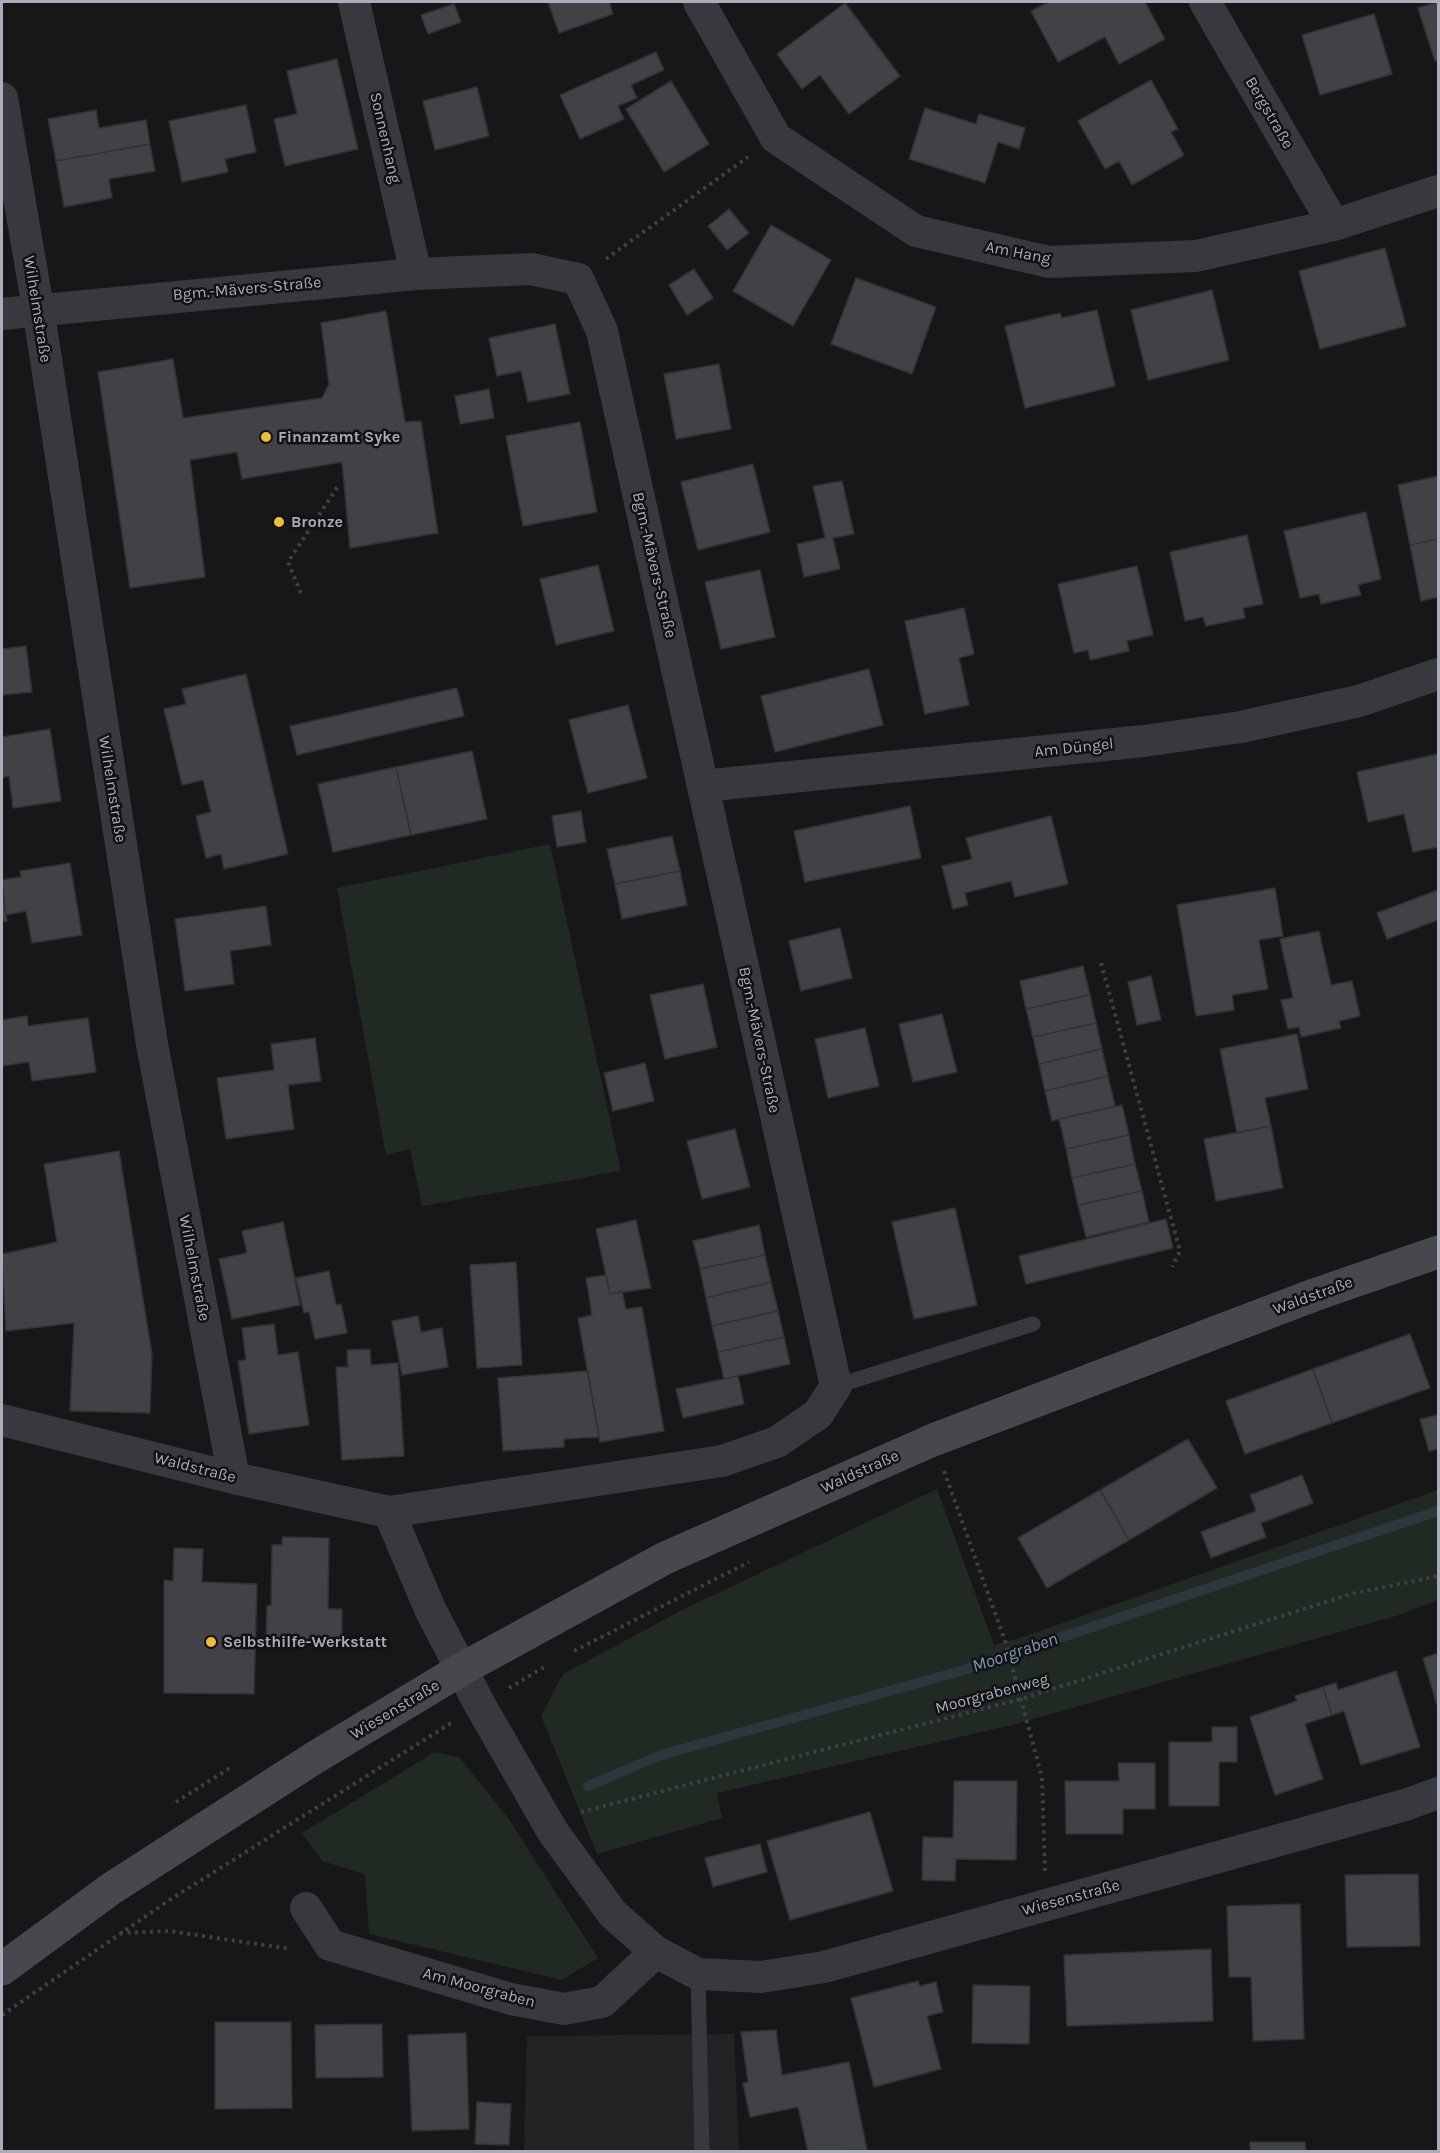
<!DOCTYPE html>
<html>
<head>
<meta charset="utf-8">
<style>
	body { margin:0 }
	#map { position:relative; width:1440px; height:2153px; overflow:hidden; background:#171719; font-family:Karla,sans-serif }
	canvas { display:block }
	.frame { position:absolute; inset:0; border:3px solid #aaadb9; pointer-events:none }
</style>
</head>
<body>
<div id="map">
<canvas width="1440" height="2153"></canvas>
<div class="frame"></div>
</div>
<script>
const context = document.querySelector('canvas').getContext('2d');
context.lineJoin = 'round';
function fill(path, color) { context.fillStyle = color; context.fill(path, 'evenodd'); }
const toPath = rows => new Path2D(rows.map(r => 'M' + r).join(''));
function strokePath(path, color, width, dash) { context.strokeStyle = color; context.lineWidth = width; context.lineCap = dash ? 'butt' : 'round'; context.setLineDash(dash || []); context.stroke(path); }
function write(font, color, halo, rows, align = 'center') {
  context.font = font + ' Karla,sans-serif'; context.lineWidth = 5; context.setLineDash([]); context.textBaseline = 'middle'; context.strokeStyle = halo; context.fillStyle = color; for (const [text, x, y, turn = 0] of rows) {
    context.save(); context.translate(x, y); context.rotate((+turn || 0) * Math.PI / 180); context.textAlign = isNaN(turn) ? turn : align; if (halo) context.strokeText(text, 0, 0); context.fillText(text, 0, 0); context.restore();
  }
}
const built = toPath([
	[734,2034,739,2151,524,2152,527,2036]
]);
const green = toPath([
	[550,844,621,1171,422,1206,410,1149,386,1155,337,888],
	[937,1489,994,1645,1017,1639,1438,1490,1438,1600,1396,1616,1012,1725,717,1793,722,1818,597,1854,541,1716,563,1674,684,1609],
	[435,1752,459,1757,506,1815,598,1958,562,1980,369,1934,365,1874,322,1861,302,1833]
]);
const stream = toPath([
	[588,1786,661,1755,961,1671,1438,1511]
]);
const building = toPath([
	[548,2,609,2,613,14,559,33,548,2],
	[1049,2,1145,2,1165,39,1119,64,1105,37,1058,62,1031,11,1049,2],
	[1438,2,1438,60,1435,61,1418,8,1438,2],
	[845,3,900,76,849,114,820,75,802,89,777,54,845,3],
	[454,4,461,22,428,34,421,15,454,4],
	[1374,14,1392,74,1320,95,1302,35,1374,14],
	[656,52,664,70,631,85,637,98,618,106,624,119,580,139,560,95,656,52],
	[337,59,358,149,285,166,274,119,297,114,287,71,337,59],
	[1151,80,1178,129,1171,132,1184,155,1132,185,1119,161,1105,169,1078,121,1151,80],
	[671,81,709,144,664,172,626,109,671,81],
	[477,87,489,136,435,150,423,101,477,87],
	[246,105,256,152,225,159,228,172,182,182,169,121,246,105],
	[925,108,976,124,979,114,1025,128,1019,149,998,142,985,183,909,159,925,108],
	[96,110,99,128,146,120,150,144,56,161,48,119,96,110],
	[150,144,155,171,109,179,112,198,64,207,56,161,150,144],
	[729,209,749,233,727,250,708,226,729,209],
	[771,225,831,260,793,326,733,291,771,225],
	[1385,248,1406,326,1320,349,1299,271,1385,248],
	[694,269,713,298,687,315,669,285,694,269],
	[856,278,936,307,912,374,831,344,856,278],
	[1212,290,1229,360,1148,380,1131,310,1212,290],
	[1097,310,1115,386,1025,408,1005,326,1060,313,1062,318,1097,310],
	[386,311,405,422,421,421,438,533,350,548,342,462,242,479,237,452,190,460,205,577,130,588,98,372,173,359,183,418,322,398,329,384,321,323,386,311],
	[555,324,570,394,528,402,521,371,497,376,489,338,555,324],
	[719,364,731,429,676,439,664,374,719,364],
	[489,389,494,418,460,424,455,396,489,389],
	[580,422,597,512,523,526,506,436,580,422],
	[753,464,770,532,698,550,681,482,753,464],
	[1438,476,1438,539,1410,545,1398,485,1438,476],
	[842,481,854,534,833,538,840,569,804,577,797,544,825,538,813,486,842,481],
	[1366,512,1381,579,1358,585,1361,595,1321,604,1319,594,1300,598,1284,531,1366,512],
	[1247,535,1263,604,1243,608,1245,618,1206,626,1203,617,1185,621,1170,552,1247,535],
	[1438,539,1438,597,1421,601,1410,545,1438,539],
	[598,565,614,631,556,645,540,579,598,565],
	[1137,566,1153,635,1127,641,1129,651,1090,660,1088,650,1074,653,1058,584,1137,566],
	[760,570,775,637,721,649,705,582,760,570],
	[964,608,974,654,959,658,969,705,925,714,905,621,964,608],
	[26,646,32,692,2,695,2,649,26,646],
	[869,669,883,725,775,752,761,696,869,669],
	[246,674,288,854,224,869,221,854,206,858,196,816,211,812,203,780,182,785,164,709,186,704,182,689,246,674],
	[457,688,464,716,297,755,290,726,457,688],
	[628,705,647,778,588,793,569,720,628,705],
	[50,729,61,801,13,808,9,776,2,778,2,737,50,729],
	[472,751,487,819,411,835,396,767,472,751],
	[1438,754,1438,847,1413,852,1404,814,1368,822,1357,772,1438,754],
	[396,767,411,835,333,852,318,784,396,767],
	[910,806,921,858,805,882,794,831,910,806],
	[581,811,586,842,557,847,552,816,581,811],
	[1051,816,1068,884,1015,897,1011,881,965,893,968,905,953,909,942,866,972,859,966,838,1051,816],
	[672,836,680,871,615,884,607,849,672,836],
	[70,863,82,935,32,943,26,911,6,915,2,880,21,877,20,871,70,863],
	[680,871,687,905,622,919,615,884,680,871],
	[1275,888,1283,936,1259,940,1268,989,1232,995,1234,1010,1196,1016,1177,905,1275,888],
	[2,889,7,921,2,922,2,889],
	[1438,890,1438,920,1387,939,1377,913,1438,890],
	[266,906,271,945,230,951,234,984,185,991,175,919,266,906],
	[840,928,852,978,801,991,789,941,840,928],
	[1319,931,1331,985,1352,981,1360,1016,1339,1021,1341,1028,1301,1037,1299,1027,1288,1029,1281,1000,1293,998,1280,939,1319,931],
	[1083,966,1090,995,1026,1009,1020,981,1083,966],
	[1151,976,1161,1020,1137,1025,1128,982,1151,976],
	[703,984,717,1047,665,1059,650,995,703,984],
	[1090,995,1096,1023,1033,1037,1026,1009,1090,995],
	[942,1014,957,1072,913,1082,899,1024,942,1014],
	[27,1016,28,1026,88,1018,96,1072,32,1081,29,1062,2,1066,2,1020,27,1016],
	[1096,1023,1102,1049,1039,1064,1033,1037,1096,1023],
	[865,1028,879,1086,828,1098,815,1039,865,1028],
	[1297,1034,1308,1089,1265,1098,1271,1126,1237,1133,1220,1049,1297,1034],
	[315,1038,321,1081,288,1085,294,1129,226,1139,217,1078,274,1070,271,1044,315,1038],
	[1102,1049,1108,1076,1045,1091,1039,1064,1102,1049],
	[645,1063,654,1101,613,1111,604,1073,645,1063],
	[1108,1076,1115,1106,1052,1121,1045,1091,1108,1076],
	[1122,1105,1129,1135,1066,1149,1059,1119,1122,1105],
	[1271,1126,1283,1188,1216,1201,1204,1139,1271,1126],
	[735,1129,750,1187,702,1199,687,1141,735,1129],
	[1129,1135,1135,1164,1072,1178,1066,1149,1129,1135],
	[119,1151,152,1354,150,1413,70,1411,74,1323,6,1331,2,1254,57,1242,44,1164,119,1151],
	[1135,1164,1142,1191,1078,1205,1072,1178,1135,1164],
	[1142,1191,1149,1222,1086,1237,1078,1205,1142,1191],
	[955,1208,977,1305,914,1319,892,1222,955,1208],
	[1166,1219,1173,1248,1026,1284,1019,1256,1166,1219],
	[636,1220,651,1288,610,1294,596,1229,636,1220],
	[283,1222,300,1305,232,1319,219,1259,247,1253,242,1231,283,1222],
	[759,1225,765,1255,700,1269,693,1241,759,1225],
	[765,1255,771,1282,706,1298,700,1269,765,1255],
	[516,1262,522,1365,477,1368,470,1265,516,1262],
	[329,1271,336,1305,341,1304,347,1333,315,1339,309,1312,304,1313,296,1278,329,1271],
	[606,1275,610,1294,622,1291,626,1309,642,1307,664,1431,600,1442,578,1318,592,1315,586,1278,606,1275],
	[771,1282,778,1311,712,1326,706,1298,771,1282],
	[778,1311,784,1337,718,1352,712,1326,778,1311],
	[418,1316,421,1332,442,1328,448,1367,402,1375,392,1321,418,1316],
	[274,1324,278,1355,298,1352,309,1425,249,1434,238,1361,246,1360,242,1328,274,1324],
	[1410,1334,1430,1388,1332,1423,1313,1369,1410,1334],
	[784,1337,790,1364,724,1379,718,1352,784,1337],
	[370,1349,371,1365,398,1363,404,1456,342,1460,336,1367,348,1367,347,1350,370,1349],
	[1313,1369,1332,1423,1245,1454,1226,1401,1313,1369],
	[588,1371,599,1437,564,1439,564,1447,503,1451,498,1378,588,1371],
	[738,1376,744,1404,683,1418,676,1389,738,1376],
	[1438,1415,1438,1449,1429,1451,1420,1419,1438,1415],
	[1188,1439,1217,1488,1129,1540,1100,1490,1188,1439],
	[1302,1475,1313,1503,1261,1523,1266,1537,1211,1558,1201,1532,1256,1511,1250,1495,1302,1475],
	[1100,1490,1129,1540,1047,1588,1018,1538,1100,1490],
	[282,1537,329,1538,328,1609,342,1609,342,1640,266,1640,267,1606,271,1605,272,1545,282,1545,282,1537],
	[174,1548,203,1549,202,1582,257,1584,254,1694,164,1693,164,1580,173,1581,174,1548],
	[1438,1653,1438,1704,1437,1705,1423,1658,1438,1653],
	[1396,1671,1420,1747,1361,1765,1344,1711,1332,1715,1323,1687,1336,1683,1338,1690,1396,1671],
	[1323,1687,1332,1715,1305,1724,1323,1779,1275,1795,1250,1717,1297,1701,1295,1696,1323,1687],
	[1212,1727,1237,1727,1237,1762,1219,1762,1219,1806,1169,1806,1169,1742,1212,1742,1212,1727],
	[1118,1763,1155,1763,1155,1809,1123,1809,1123,1834,1066,1834,1065,1781,1119,1781,1118,1763],
	[954,1781,1017,1781,1016,1860,956,1859,955,1881,922,1880,923,1837,953,1838,954,1781],
	[870,1812,893,1891,790,1920,767,1841,870,1812],
	[760,1844,767,1872,713,1887,705,1858,760,1844],
	[1418,1874,1420,1946,1347,1947,1345,1875,1418,1874],
	[1300,1904,1304,2039,1253,2041,1251,1977,1229,1977,1227,1906,1300,1904],
	[1211,1949,1213,2021,1067,2026,1064,1955,1211,1949],
	[918,1981,920,1986,936,1982,943,2012,927,2016,941,2069,874,2087,851,1998,918,1981],
	[973,1985,1030,1986,1029,2044,972,2043,973,1985],
	[215,2022,291,2022,292,2108,215,2109,215,2022],
	[382,2024,383,2077,316,2078,315,2025,382,2024],
	[776,2030,782,2075,849,2062,867,2150,808,2152,798,2107,750,2117,743,2083,748,2082,741,2032,776,2030],
	[466,2033,469,2129,412,2131,408,2035,466,2033],
	[477,2102,511,2104,509,2145,475,2144,477,2102],
	[1250,2142,1305,2142,1306,2152,1250,2152,1250,2142]
]);
const path = toPath([
	[606,259,748,157],
	[301,593,288,562,338,486],
	[1101,963,1180,1251,1172,1267],
	[944,1471,1005,1641,1042,1777,1045,1871],
	[574,1651,749,1562],
	[509,1688,544,1667],
	[176,1802,233,1766],
	[581,1812,1021,1699,1351,1594,1438,1576],
	[120,1933,169,1931,291,1949],
	[2,2015,168,1901,451,1723]
]);
const service = toPath([
	[836,1386,1033,1324],
	[698,1974,702,2152]
]);
const minor = toPath([
	[354,2,416,274],
	[699,2,776,138,916,231,1049,262,1196,256,1334,225,1438,191],
	[1205,2,1334,225],
	[2,98,38,308,152,1044,234,1478],
	[2,314,416,274,531,269,578,279,602,331,836,1386,818,1414,777,1442,722,1461,389,1512],
	[703,786,1144,741,1241,727,1359,701,1438,674],
	[2,1420,234,1478,389,1512,430,1609,480,1705,553,1832,613,1914,656,1952,698,1974,761,1977,824,1967,1405,1805,1438,1793],
	[306,1908,330,1945,511,1999,564,2009,602,2002,656,1952]
]);
const secondary = toPath([
	[2,1969,112,1888,314,1758,462,1669,665,1558,933,1440,1314,1295,1438,1252]
]);
const markers = [
	[266,437,6,"#efbe39"],
	[279,522,6,"#efbe39"],
	[211,1642,6,"#efbe39"]
];
const streetNames = [
	["Bergstraße",1269,113,60],
	["Sonnenhang",385,138,77],
	["Am Hang",1018,253,11],
	["Bgm.-Mävers-Straße",247,289,-5],
	["Wilhelmstraße",37,309,81],
	["Bgm.-Mävers-Straße",654,565,77],
	["Am Düngel",1074,748,-6],
	["Wilhelmstraße",112,789,81],
	["Bgm.-Mävers-Straße",759,1040,78],
	["Wilhelmstraße",194,1268,79],
	["Waldstraße",1313,1296,-20],
	["Waldstraße",195,1468,14],
	["Waldstraße",860,1472,-24],
	["Moorgrabenweg",992,1694,-15],
	["Wiesenstraße",395,1710,-31],
	["Wiesenstraße",1071,1898,-15],
	["Am Moorgraben",479,1988,15]
];
const poiNames = [
	["Finanzamt Syke",278,437],
	["Bronze",291,522],
	["Selbsthilfe-Werkstatt",223,1642]
];
const waterNames = [
	["Moorgraben",1015,1653,-19]
];
fill(built, '#232326');
fill(green, '#212923');
strokePath(stream, '#2d353d', 10);
fill(building, '#414246');
strokePath(building, '#323135', 1.5);
strokePath(path, '#3e4045', 4, [3, 4.5]);
strokePath(service, '#38393e', 15);
strokePath(minor, '#38393e', 32);
strokePath(secondary, '#46484e', 33);
for (const [x, y, r, color] of markers) { const dot = new Path2D(); dot.arc(x, y, r, 0, 2 * Math.PI); context.fillStyle = color; context.fill(dot); strokePath(dot, '#121214', 2); }
write('16px', '#aaadb9', '#121214', streetNames);
write('bold 16px', '#aaadb9', '#121214', poiNames, 'left');
write('italic 18px', '#8198b3', '#121214', waterNames);
</script>
</body>
</html>
